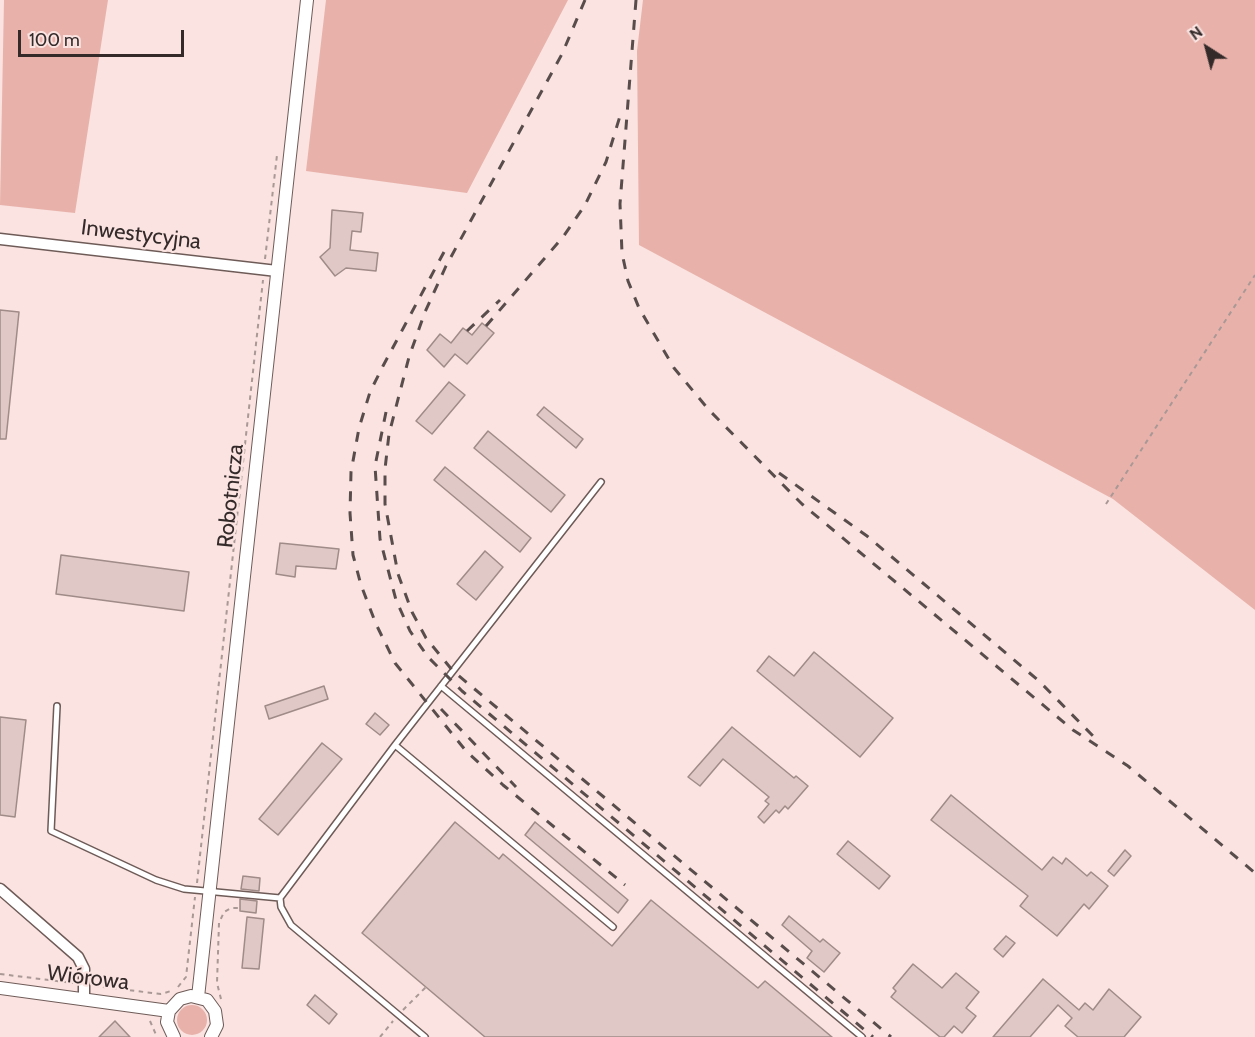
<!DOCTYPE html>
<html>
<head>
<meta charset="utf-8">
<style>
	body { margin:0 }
	#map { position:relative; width:1255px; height:1037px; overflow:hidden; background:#fae3e0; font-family:Cabin,sans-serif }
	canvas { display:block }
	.north { position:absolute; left:1177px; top:18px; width:60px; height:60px; -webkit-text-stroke:4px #fae3e0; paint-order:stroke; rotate:324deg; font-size:16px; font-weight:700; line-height:24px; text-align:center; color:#332a29 }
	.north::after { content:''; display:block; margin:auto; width:21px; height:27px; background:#332a29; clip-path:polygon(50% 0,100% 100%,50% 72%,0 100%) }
	.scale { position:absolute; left:18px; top:30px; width:166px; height:27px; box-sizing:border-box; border:3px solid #332a29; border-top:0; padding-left:8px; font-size:18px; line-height:21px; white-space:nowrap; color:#332a29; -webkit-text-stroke:4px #fae3e0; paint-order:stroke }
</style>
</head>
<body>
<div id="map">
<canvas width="1255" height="1037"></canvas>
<div class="north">N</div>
<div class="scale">100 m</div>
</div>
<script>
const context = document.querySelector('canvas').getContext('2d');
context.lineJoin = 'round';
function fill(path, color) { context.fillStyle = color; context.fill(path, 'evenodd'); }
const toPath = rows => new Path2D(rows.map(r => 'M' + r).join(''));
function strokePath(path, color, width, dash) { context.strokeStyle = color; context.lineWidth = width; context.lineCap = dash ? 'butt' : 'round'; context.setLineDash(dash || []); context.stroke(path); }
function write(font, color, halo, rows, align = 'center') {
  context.font = font + ' Cabin,sans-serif'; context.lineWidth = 4.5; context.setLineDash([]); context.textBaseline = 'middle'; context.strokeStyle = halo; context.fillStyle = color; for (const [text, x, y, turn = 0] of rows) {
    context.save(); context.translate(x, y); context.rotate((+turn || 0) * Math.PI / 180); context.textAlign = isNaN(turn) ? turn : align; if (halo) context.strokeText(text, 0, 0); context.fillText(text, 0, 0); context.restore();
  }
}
const green = toPath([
	[4,0,108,0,75,213,0,205],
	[326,0,568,0,467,193,306,171],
	[643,0,1255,0,1255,610,1113,499,639,245,637,51],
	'177 1020a15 15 0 1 1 30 0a15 15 0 1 1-30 0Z'
]);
const building = toPath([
	[332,210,363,213,361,232,352,231,350,250,378,253,376,271,346,268,335,276,320,257,330,248,332,210],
	[0,310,19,312,6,439,0,439,0,310],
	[482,323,494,333,467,364,455,354,444,367,427,350,440,334,451,343,463,328,472,335,482,323],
	[449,382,465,395,432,434,416,421,449,382],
	[544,407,583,439,576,448,537,415,544,407],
	[488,431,565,495,551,512,474,448,488,431],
	[445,467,531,538,520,552,434,480,445,467],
	[280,543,339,549,336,569,296,566,295,577,276,574,280,543],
	[485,551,503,567,476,600,457,584,485,551],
	[61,555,189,572,184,611,56,594,61,555],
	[814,652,893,718,860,757,757,671,769,656,794,676,814,652],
	[324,686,328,699,269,719,265,706,324,686],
	[375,713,389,725,380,735,366,724,375,713],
	[0,717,26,720,15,817,0,815,0,717],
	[732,727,794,778,796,776,808,786,788,809,785,806,779,813,776,810,764,823,758,817,769,804,765,801,769,797,723,759,700,786,688,777,732,727],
	[322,743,342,759,278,835,259,819,322,743],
	[951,795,1042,870,1053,857,1062,864,1066,858,1087,876,1091,872,1108,886,1089,909,1084,904,1057,936,1020,906,1028,896,931,820,951,795],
	[455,822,499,859,503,854,612,946,651,900,758,988,765,981,832,1037,485,1037,362,933,455,822],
	[535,822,628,900,618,913,525,835,535,822],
	[848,841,890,876,879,889,837,854,848,841],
	[1125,850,1131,856,1114,876,1108,871,1125,850],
	[243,876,260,878,259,891,241,889,243,876],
	[240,899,257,901,256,913,240,911,240,899],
	[789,916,820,942,823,939,840,953,824,972,807,958,812,951,782,925,789,916],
	[247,917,264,919,259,969,242,968,247,917],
	[1006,936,1015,943,1003,957,994,949,1006,936],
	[913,964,942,988,956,973,979,992,966,1008,976,1016,962,1033,954,1026,944,1037,940,1037,891,997,896,991,893,988,913,964],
	[1043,979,1079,1010,1085,1003,1093,1010,1109,989,1141,1017,1124,1037,1078,1037,1065,1026,1072,1018,1058,1005,1030,1037,993,1037,1043,979],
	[315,995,337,1014,329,1024,307,1005,315,995],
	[115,1021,130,1037,99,1037,115,1021]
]);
const path = toPath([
	[265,259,277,155],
	[1106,504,1255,275],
	[197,883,263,280],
	[0,974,73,983],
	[94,986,161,994,171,991],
	[178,987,186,977,195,897],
	[221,999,217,983,219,923,224,912,231,908,239,908],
	[403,1010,426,987],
	[150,1021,157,1037],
	[380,1037,393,1021]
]);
const service = toPath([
	[441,686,862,1037],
	[57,706,51,831,156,880,184,889,280,898],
	[395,745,613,927],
	[425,1037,291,925,281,907,280,898,395,745,601,482]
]);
const minor = toPath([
	[0,239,277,271],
	[0,889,78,957,84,969,84,998]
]);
const tertiary = toPath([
	[0,988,169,1011],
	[198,997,307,0],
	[174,1037,167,1022,169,1011,180,999,191,996,207,1000,215,1011,217,1025,211,1037]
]);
const rail = toPath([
	[585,0,562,54,446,266,425,312,409,357,389,434,385,469,385,504,398,574,412,612,426,638,453,671,891,1037],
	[636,0,620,204,622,253,628,281,639,308,674,368,709,410,802,504,1073,730,1128,766,1255,873],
	[444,252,383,366,370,392,359,428,351,472,350,513,353,555,361,585,376,624,395,663,466,751,503,785,625,885],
	[486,326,563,237,585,205,606,162,620,116],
	[467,331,500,300],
	[386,412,375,466,380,539,396,600,410,631,428,657,462,691,873,1037],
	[779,473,867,536,1039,681,1094,737],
	[441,709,516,787]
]);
const streetNames = [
	["Inwestycyjna",141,235,7],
	["Robotnicza",231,496,-84],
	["Wiórowa",88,978,7]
];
fill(green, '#e8b2ab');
fill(building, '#dfc8c5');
strokePath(building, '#a08b88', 1.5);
strokePath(service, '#6e5b58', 8);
strokePath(minor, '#6e5b58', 13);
strokePath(tertiary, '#6e5b58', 14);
strokePath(path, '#a99895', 2, [4.5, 4.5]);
strokePath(service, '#fff', 5);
strokePath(minor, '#fff', 10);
strokePath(tertiary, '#fff', 12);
strokePath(rail, '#594d4c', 3, [10, 10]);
write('22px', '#332a29', '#fae3e0', streetNames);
</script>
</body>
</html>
